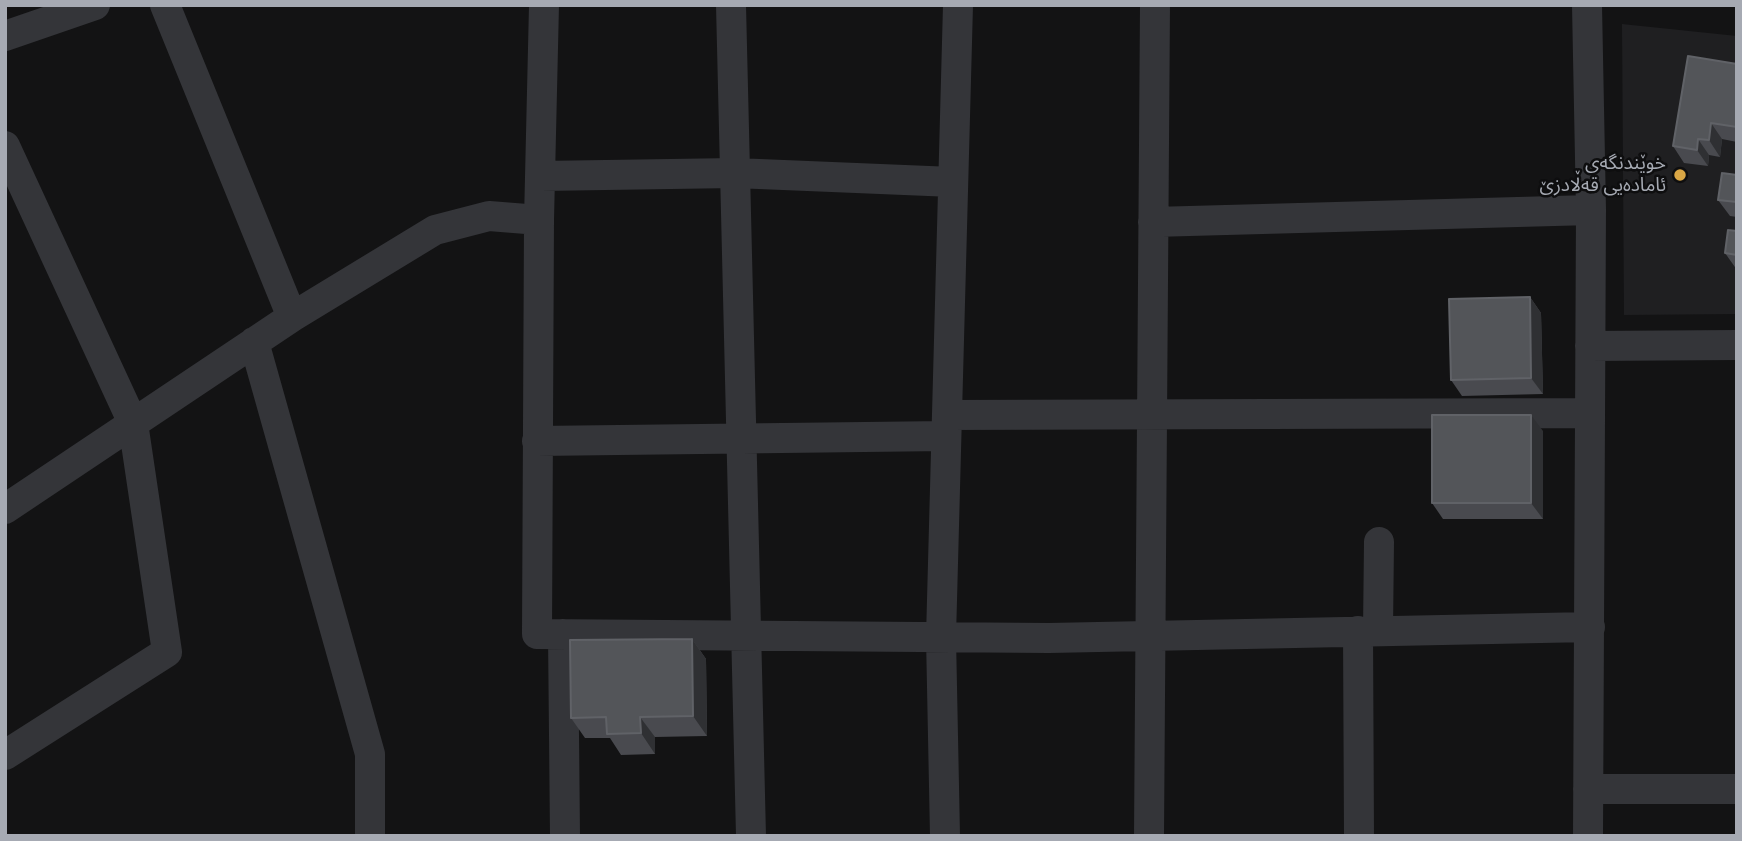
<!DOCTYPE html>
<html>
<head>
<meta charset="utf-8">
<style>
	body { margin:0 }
	#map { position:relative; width:1742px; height:841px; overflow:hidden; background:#131314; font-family:Roboto,sans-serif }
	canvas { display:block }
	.frame { position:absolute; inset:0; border:7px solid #a6aab3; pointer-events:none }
</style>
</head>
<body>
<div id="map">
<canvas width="1742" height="841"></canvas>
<div class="frame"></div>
</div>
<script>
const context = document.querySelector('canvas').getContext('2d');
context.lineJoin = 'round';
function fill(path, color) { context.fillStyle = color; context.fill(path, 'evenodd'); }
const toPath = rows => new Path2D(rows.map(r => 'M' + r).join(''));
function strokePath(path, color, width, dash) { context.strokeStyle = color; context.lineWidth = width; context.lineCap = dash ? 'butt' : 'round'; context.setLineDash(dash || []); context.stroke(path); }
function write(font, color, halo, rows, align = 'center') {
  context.font = font + ' Roboto,"Noto Sans Arabic",sans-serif'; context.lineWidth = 5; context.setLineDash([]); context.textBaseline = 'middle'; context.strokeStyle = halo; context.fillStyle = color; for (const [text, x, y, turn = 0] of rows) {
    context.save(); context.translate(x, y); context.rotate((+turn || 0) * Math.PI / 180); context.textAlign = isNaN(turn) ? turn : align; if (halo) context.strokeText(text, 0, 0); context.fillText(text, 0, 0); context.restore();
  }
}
const built = toPath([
	[1622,24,1737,36,1737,314,1624,315]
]);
const minor = toPath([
	[165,5,292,317],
	[544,5,539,220,537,634,1049,638,1590,627],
	[731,5,751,836],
	[1587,5,1591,210,1588,836],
	[5,36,95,5],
	[5,146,133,423,167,652,5,755],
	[541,176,735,173,953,182],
	[1153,222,1591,210],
	[254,342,370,754,370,836],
	[1590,346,1737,345],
	[947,415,1590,413],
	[537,441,946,436],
	[5,509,292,317,435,230,489,216,539,220],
	[1378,630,1379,542],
	[1358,631,1359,836],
	[563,634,565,836],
	[1588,789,1737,789],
	[945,836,941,637,958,5],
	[1149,836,1155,5]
]);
const wall = toPath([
	[1737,64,1737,142,1722,139,1720,157,1709,155,1708,166,1684,163,1673,146],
	[1737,175,1737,217,1730,216,1718,200],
	[1737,231,1737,270,1725,253],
	[1530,297,1541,313,1543,394,1462,396,1451,380],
	[1543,431,1543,519,1443,519,1432,503],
	[692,639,706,659,707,736,655,737,655,754,621,755,610,738,585,738,571,718]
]);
const shadedWall = toPath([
	[1711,123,1722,139,1720,157,1709,140],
	[1698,139,1709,155,1708,166,1697,150],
	[1530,297,1541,313,1543,394,1531,378],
	[1531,415,1543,431,1543,519,1531,503],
	[692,639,706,659,707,736,693,716],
	[640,717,655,737,655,754,641,733]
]);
const building = toPath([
	[1688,56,1737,64,1737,127,1711,123,1709,140,1698,139,1697,150,1673,146,1688,56],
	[1722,173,1737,175,1737,202,1718,200,1722,173],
	[1728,230,1737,231,1737,255,1725,253,1728,230],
	[1530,297,1531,378,1451,380,1449,299,1530,297],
	[1432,415,1531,415,1531,503,1432,503,1432,415],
	[692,639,693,716,640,717,641,733,607,734,606,717,571,718,570,640,692,639]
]);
const markers = [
	[1680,175,7,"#daa745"]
];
const poiNames = [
	["خوێندنگەی",1666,164],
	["ئامادەیی قەڵادزێ",1666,186]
];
fill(built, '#1f1f21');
strokePath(minor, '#343539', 30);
fill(wall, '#494a4f');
fill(shadedWall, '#2f3033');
fill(building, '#535559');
strokePath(building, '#606267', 2);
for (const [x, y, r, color] of markers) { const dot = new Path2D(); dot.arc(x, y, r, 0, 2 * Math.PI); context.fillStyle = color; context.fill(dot); strokePath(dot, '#0e0e0f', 2.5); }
write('19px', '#a6aab3', '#0e0e0f', poiNames, 'right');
</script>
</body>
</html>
